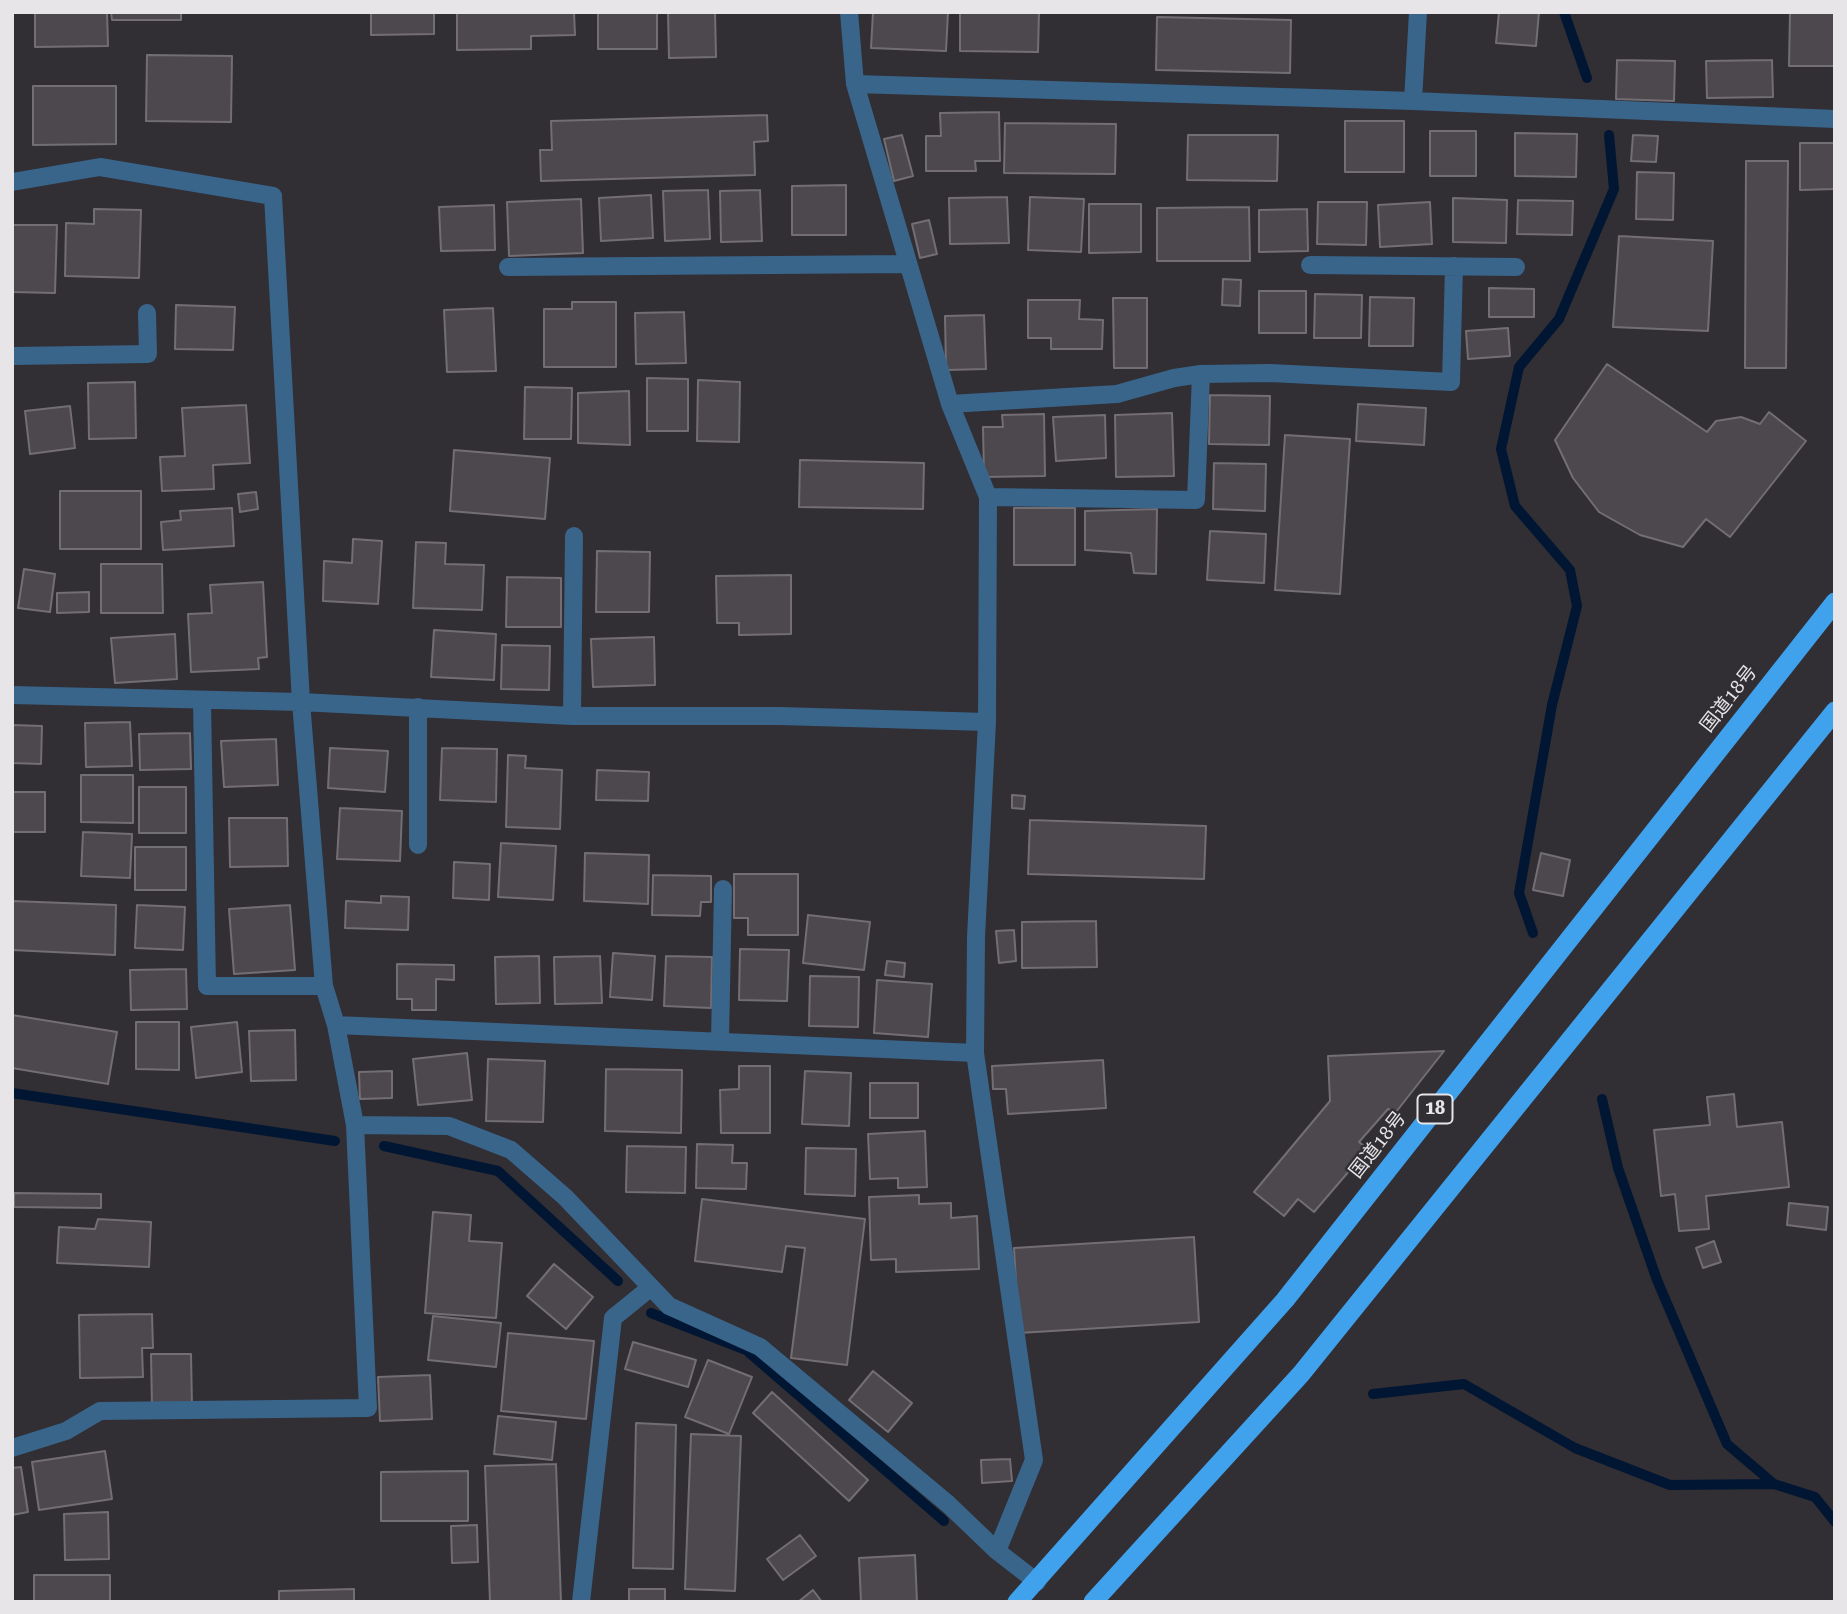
<!DOCTYPE html>
<html>
<head>
<meta charset="utf-8">
<style>
	body { margin:0 }
	#map { position:relative; width:1847px; height:1614px; overflow:hidden; background:#312e34; font-family:"Roboto Serif",serif }
	canvas { display:block }
	.frame { position:absolute; inset:0; border:14px solid #e7e5e8; pointer-events:none }
</style>
</head>
<body>
<div id="map">
<canvas width="1847" height="1614"></canvas>
<div class="frame"></div>
</div>
<script>
const context = document.querySelector('canvas').getContext('2d');
context.lineJoin = 'round';
const toPath = rows => new Path2D(rows.map(r => 'M' + r).join(''));
function strokePath(path, color, width, dash) { context.strokeStyle = color; context.lineWidth = width; context.lineCap = dash ? 'butt' : 'round'; context.setLineDash(dash || []); context.stroke(path); }
function fill(path, color) { context.fillStyle = color; context.fill(path, 'evenodd'); }
function write(font, color, halo, rows, align = 'center') {
  context.font = font + ' "Roboto Serif","Noto Sans JP",serif'; context.lineWidth = 5; context.setLineDash([]); context.textBaseline = 'middle'; context.strokeStyle = halo; context.fillStyle = color; for (const [text, x, y, turn = 0] of rows) {
    context.save(); context.translate(x, y); context.rotate((+turn || 0) * Math.PI / 180); context.textAlign = isNaN(turn) ? turn : align; if (halo) context.strokeText(text, 0, 0); context.fillText(text, 0, 0); context.restore();
  }
}
const stream = toPath([
	[1564,12,1587,78],
	[1533,933,1519,893,1552,705,1577,606,1570,570,1515,506,1501,449,1519,367,1559,319,1614,189,1609,135],
	[12,1093,335,1141],
	[1602,1099,1618,1168,1657,1280,1727,1444,1774,1484,1815,1497,1835,1522],
	[384,1146,498,1171,618,1281],
	[651,1313,746,1350,944,1521],
	[1373,1394,1464,1384,1575,1448,1670,1485,1774,1484]
]);
const building = toPath([
	[35,12,107,12,108,46,35,47,35,12],
	[111,12,181,12,181,20,112,20,111,12],
	[371,12,434,12,434,34,371,35,371,12],
	[457,12,574,12,575,35,531,36,531,49,457,50,457,12],
	[598,12,657,12,657,49,598,49,598,12],
	[668,12,715,12,716,57,669,58,668,12],
	[873,12,948,12,946,51,871,48,873,12],
	[960,12,1039,12,1038,52,960,51,960,12],
	[1499,12,1539,12,1536,46,1496,43,1499,12],
	[1790,12,1835,12,1834,66,1789,66,1790,12],
	[1157,17,1291,20,1290,73,1156,70,1157,17],
	[147,55,232,56,231,122,146,121,147,55],
	[1617,60,1675,61,1674,101,1616,99,1617,60],
	[1772,60,1773,97,1707,98,1706,61,1772,60],
	[33,86,116,86,116,144,33,145,33,86],
	[999,112,1000,161,975,161,976,171,926,171,926,136,941,136,940,113,999,112],
	[767,115,768,141,754,142,755,175,541,181,540,150,552,150,551,121,767,115],
	[1345,121,1404,121,1404,172,1345,172,1345,121],
	[1005,123,1116,124,1115,174,1004,173,1005,123],
	[1430,131,1476,131,1476,176,1430,176,1430,131],
	[1515,133,1577,134,1576,177,1515,176,1515,133],
	[902,135,913,176,894,181,884,139,902,135],
	[1188,135,1278,135,1277,181,1187,180,1188,135],
	[1633,135,1658,136,1656,162,1631,161,1633,135],
	[1800,143,1835,143,1835,189,1800,190,1800,143],
	[1746,161,1788,161,1786,368,1745,368,1746,161],
	[1637,172,1674,173,1673,220,1636,219,1637,172],
	[846,185,846,235,792,235,792,186,846,185],
	[708,190,710,239,665,241,663,191,708,190],
	[760,190,762,241,721,242,720,191,760,190],
	[651,195,653,238,601,241,599,198,651,195],
	[1007,197,1009,243,950,244,949,198,1007,197],
	[1030,197,1084,199,1081,252,1028,250,1030,197],
	[1453,198,1507,200,1506,243,1453,242,1453,198],
	[581,199,583,253,509,256,507,202,581,199],
	[1518,200,1573,201,1572,235,1517,234,1518,200],
	[1318,202,1367,202,1366,245,1317,244,1318,202],
	[1430,202,1432,244,1380,247,1378,205,1430,202],
	[1089,204,1141,204,1141,252,1089,253,1089,204],
	[494,205,495,250,441,251,439,207,494,205],
	[1249,207,1250,261,1157,261,1157,208,1249,207],
	[94,209,141,210,139,278,65,276,66,223,94,224,94,209],
	[1307,209,1308,251,1259,252,1259,210,1307,209],
	[929,220,937,254,920,258,912,224,929,220],
	[12,225,57,225,55,293,12,292,12,225],
	[1619,236,1713,241,1708,331,1613,327,1619,236],
	[1223,279,1241,280,1240,306,1222,305,1223,279],
	[1489,288,1534,289,1534,317,1489,317,1489,288],
	[1259,291,1306,291,1306,333,1259,333,1259,291],
	[1315,294,1362,295,1361,338,1314,338,1315,294],
	[1370,297,1414,298,1413,346,1369,346,1370,297],
	[1113,298,1147,298,1147,368,1114,368,1113,298],
	[1028,300,1080,300,1079,319,1103,320,1102,349,1051,349,1051,338,1028,338,1028,300],
	[572,302,616,302,616,367,544,367,544,309,572,309,572,302],
	[176,305,235,307,233,350,175,349,176,305],
	[493,308,496,371,447,372,444,310,493,308],
	[684,312,686,363,636,364,635,313,684,312],
	[984,315,986,369,946,370,945,316,984,315],
	[1508,328,1510,356,1468,359,1466,331,1508,328],
	[1607,364,1707,432,1716,421,1741,417,1760,424,1769,412,1806,441,1730,537,1706,519,1683,547,1640,535,1599,512,1573,478,1555,440,1607,364],
	[647,378,688,379,688,431,647,431,647,378],
	[698,380,740,382,739,442,697,441,698,380],
	[135,382,136,438,89,439,88,383,135,382],
	[525,387,572,388,571,439,524,439,525,387],
	[629,391,630,445,578,443,578,393,629,391],
	[1210,395,1270,396,1269,445,1209,444,1210,395],
	[1358,404,1426,408,1424,445,1356,441,1358,404],
	[246,405,250,463,213,465,214,489,162,491,160,457,185,456,182,408,246,405],
	[70,406,75,448,30,454,25,411,70,406],
	[1172,413,1174,476,1116,477,1115,415,1172,413],
	[1044,414,1045,476,984,477,983,427,1003,427,1002,415,1044,414],
	[1105,415,1106,458,1056,461,1053,417,1105,415],
	[1285,435,1350,439,1340,594,1275,590,1285,435],
	[454,450,550,458,545,519,450,511,454,450],
	[800,460,924,463,923,509,799,507,800,460],
	[1214,463,1266,464,1265,511,1213,509,1214,463],
	[60,491,141,491,141,549,60,549,60,491],
	[256,492,258,509,240,512,238,494,256,492],
	[232,508,234,546,163,550,161,522,181,520,180,511,232,508],
	[1014,508,1075,508,1075,565,1014,565,1014,508],
	[1157,509,1156,574,1134,573,1131,553,1085,550,1085,511,1157,509],
	[1210,531,1266,534,1264,583,1207,580,1210,531],
	[353,539,382,541,378,604,323,601,324,561,352,563,353,539],
	[416,542,446,543,445,564,484,565,482,610,413,608,416,542],
	[597,551,650,552,649,612,596,612,597,551],
	[101,564,162,564,163,613,101,613,101,564],
	[24,569,55,574,50,612,18,608,24,569],
	[791,575,791,634,739,635,739,623,717,623,716,576,791,575],
	[507,577,561,578,561,627,506,627,507,577],
	[263,582,267,657,258,658,259,669,191,672,188,614,212,613,210,585,263,582],
	[89,592,89,612,57,613,57,593,89,592],
	[434,630,496,634,494,680,431,677,434,630],
	[175,634,177,679,115,683,111,638,175,634],
	[654,637,655,685,593,687,591,639,654,637],
	[502,645,550,646,549,690,501,689,502,645],
	[130,722,132,766,86,767,85,723,130,722],
	[12,725,42,726,41,764,12,763,12,725],
	[190,733,191,769,140,770,139,734,190,733],
	[276,739,278,785,224,787,221,741,276,739],
	[330,748,388,751,385,792,328,788,330,748],
	[442,748,497,749,496,802,440,800,442,748],
	[508,755,526,756,525,768,562,770,560,829,506,827,508,755],
	[597,770,649,772,648,801,596,800,597,770],
	[81,775,133,775,133,823,81,822,81,775],
	[139,787,186,787,186,833,139,833,139,787],
	[12,792,45,792,45,832,12,832,12,792],
	[1012,795,1025,796,1024,809,1012,808,1012,795],
	[340,808,402,811,400,861,337,859,340,808],
	[229,818,287,818,288,866,230,867,229,818],
	[1030,820,1206,826,1204,879,1028,874,1030,820],
	[83,832,132,834,130,878,81,876,83,832],
	[501,843,556,846,553,900,498,897,501,843],
	[135,847,186,847,186,890,135,890,135,847],
	[585,853,649,855,648,904,584,901,585,853],
	[1541,853,1570,860,1563,896,1533,890,1541,853],
	[454,862,490,864,489,900,453,898,454,862],
	[734,874,798,874,798,935,748,935,748,918,734,918,734,874],
	[653,875,711,876,711,902,701,902,700,916,652,915,653,875],
	[381,896,409,897,408,930,345,928,346,901,381,903,381,896],
	[12,901,116,905,115,955,12,950,12,901],
	[137,905,185,907,183,950,135,948,137,905],
	[290,905,295,970,234,974,229,909,290,905],
	[808,915,870,922,864,970,803,963,808,915],
	[1096,921,1097,967,1022,968,1022,922,1096,921],
	[1014,930,1016,961,999,963,996,931,1014,930],
	[740,949,789,950,787,1001,739,1000,740,949],
	[613,953,655,956,652,1000,610,997,613,953],
	[539,956,540,1003,496,1004,495,957,539,956],
	[600,956,602,1003,555,1004,554,957,600,956],
	[666,956,712,957,711,1008,664,1006,666,956],
	[887,961,905,963,904,977,885,975,887,961],
	[397,964,454,965,454,980,436,979,436,1010,412,1010,412,999,397,999,397,964],
	[186,969,187,1009,131,1010,130,970,186,969],
	[810,976,859,977,858,1027,809,1026,810,976],
	[877,980,932,984,928,1037,874,1033,877,980],
	[12,1015,117,1032,108,1084,12,1068,12,1015],
	[136,1022,179,1022,179,1070,136,1069,136,1022],
	[237,1022,242,1072,196,1078,191,1027,237,1022],
	[295,1030,296,1080,251,1081,249,1031,295,1030],
	[1444,1051,1396,1112,1388,1109,1359,1142,1368,1149,1314,1212,1298,1199,1284,1216,1254,1192,1330,1101,1328,1056,1444,1051],
	[467,1053,472,1100,418,1105,413,1059,467,1053],
	[488,1059,545,1061,543,1122,486,1121,488,1059],
	[1103,1060,1106,1108,1008,1114,1006,1089,993,1089,992,1066,1103,1060],
	[739,1066,770,1066,770,1133,721,1133,720,1090,739,1089,739,1066],
	[606,1069,682,1070,681,1133,605,1131,606,1069],
	[392,1071,392,1098,360,1099,359,1072,392,1071],
	[805,1071,851,1073,849,1126,802,1124,805,1071],
	[870,1083,918,1083,918,1118,870,1118,870,1083],
	[1734,1094,1737,1127,1782,1122,1789,1187,1706,1196,1709,1229,1679,1231,1675,1194,1661,1196,1654,1130,1710,1125,1707,1097,1734,1094],
	[925,1131,927,1187,898,1188,898,1178,870,1179,868,1134,925,1131],
	[697,1144,733,1145,732,1163,747,1163,746,1189,696,1188,697,1144],
	[627,1146,686,1147,685,1193,626,1192,627,1146],
	[806,1148,856,1149,855,1196,805,1194,806,1148],
	[14,1193,101,1194,101,1208,14,1207,14,1193],
	[919,1195,919,1204,951,1203,951,1218,977,1216,979,1269,896,1272,896,1259,871,1260,869,1197,919,1195],
	[702,1199,865,1219,847,1365,791,1358,805,1248,786,1246,782,1272,695,1261,702,1199],
	[1789,1203,1828,1207,1826,1230,1787,1225,1789,1203],
	[433,1212,471,1215,469,1241,502,1243,496,1318,425,1313,433,1212],
	[98,1219,151,1222,149,1267,57,1263,59,1227,95,1229,98,1219],
	[1194,1237,1199,1322,1019,1333,1014,1248,1194,1237],
	[1714,1241,1721,1262,1703,1268,1696,1248,1714,1241],
	[554,1264,593,1297,566,1329,527,1296,554,1264],
	[152,1314,153,1348,142,1348,143,1377,80,1378,79,1315,152,1314],
	[433,1316,501,1323,496,1367,428,1360,433,1316],
	[508,1333,594,1341,586,1419,501,1411,508,1333],
	[633,1342,696,1360,688,1387,625,1369,633,1342],
	[151,1354,191,1354,192,1408,152,1408,151,1354],
	[708,1360,752,1377,729,1434,685,1417,708,1360],
	[873,1371,912,1403,888,1432,849,1400,873,1371],
	[430,1375,432,1419,380,1421,378,1377,430,1375],
	[772,1392,868,1480,849,1501,753,1413,772,1392],
	[498,1416,556,1422,552,1460,494,1454,498,1416],
	[636,1423,676,1425,673,1569,633,1568,636,1423],
	[691,1434,741,1436,735,1591,685,1589,691,1434],
	[105,1451,112,1499,39,1510,32,1462,105,1451],
	[1010,1459,1012,1481,982,1483,981,1460,1010,1459],
	[556,1464,561,1602,490,1602,485,1466,556,1464],
	[21,1467,28,1512,12,1515,12,1468,21,1467],
	[468,1471,468,1521,381,1521,381,1472,468,1471],
	[108,1512,109,1559,65,1560,64,1514,108,1512],
	[477,1525,478,1562,452,1563,451,1526,477,1525],
	[800,1535,816,1556,783,1580,767,1559,800,1535],
	[915,1555,917,1602,861,1602,859,1558,915,1555],
	[34,1575,110,1575,110,1602,34,1602,34,1575],
	[354,1589,354,1602,279,1602,279,1591,354,1589],
	[629,1589,665,1589,665,1602,629,1602,629,1589],
	[813,1590,822,1602,798,1602,813,1590]
]);
const minor = toPath([
	[849,12,855,84,950,404,988,497,987,722,976,937,975,1053,1034,1460,997,1551,1037,1582],
	[855,84,1413,101,1835,119],
	[1413,101,1418,12],
	[12,182,100,167,273,196,301,702,324,986,336,1025,355,1125,449,1126,511,1150,565,1197,669,1306,760,1347,948,1504,997,1551],
	[1310,265,1516,267],
	[508,267,907,264],
	[12,356,148,354,147,313],
	[950,404,1117,394,1174,378,1201,374,1270,373,1451,382,1454,266],
	[988,497,1196,500,1201,374],
	[12,695,301,702,572,716,780,716,987,722],
	[202,702,207,986,324,986],
	[418,707,418,845],
	[572,716,574,536],
	[336,1025,975,1053],
	[720,1040,723,889],
	[12,1448,66,1431,100,1411,368,1408,355,1125],
	[581,1602,613,1318,650,1288]
]);
const trunk = toPath([
	[1017,1602,1285,1300,1835,602],
	[1093,1602,1301,1374,1835,711]
]);
const shields = [
	[1435,1109,35]
];
const shieldNames = [
	["18",1435,1109]
];
const streetNames = [
	["国道18号",1729,699,-52],
	["国道18号",1378,1145,-52]
];
strokePath(stream, '#001633', 10);
fill(building, '#4d484d');
strokePath(building, '#736e73', 2);
strokePath(minor, '#39658b', 18);
strokePath(trunk, '#40a2ec', 19);
for (const [x, y, w] of shields) { const box = new Path2D(); box.roundRect(x - w / 2, y - 14.5, w, 29, 5); context.fillStyle = '#312e34'; context.fill(box); strokePath(box, '#e7e5e8', 2); }
write('bold 18px', '#e7e5e8', null, shieldNames);
write('19px', '#e7e5e8', '#312e34', streetNames);
</script>
</body>
</html>
